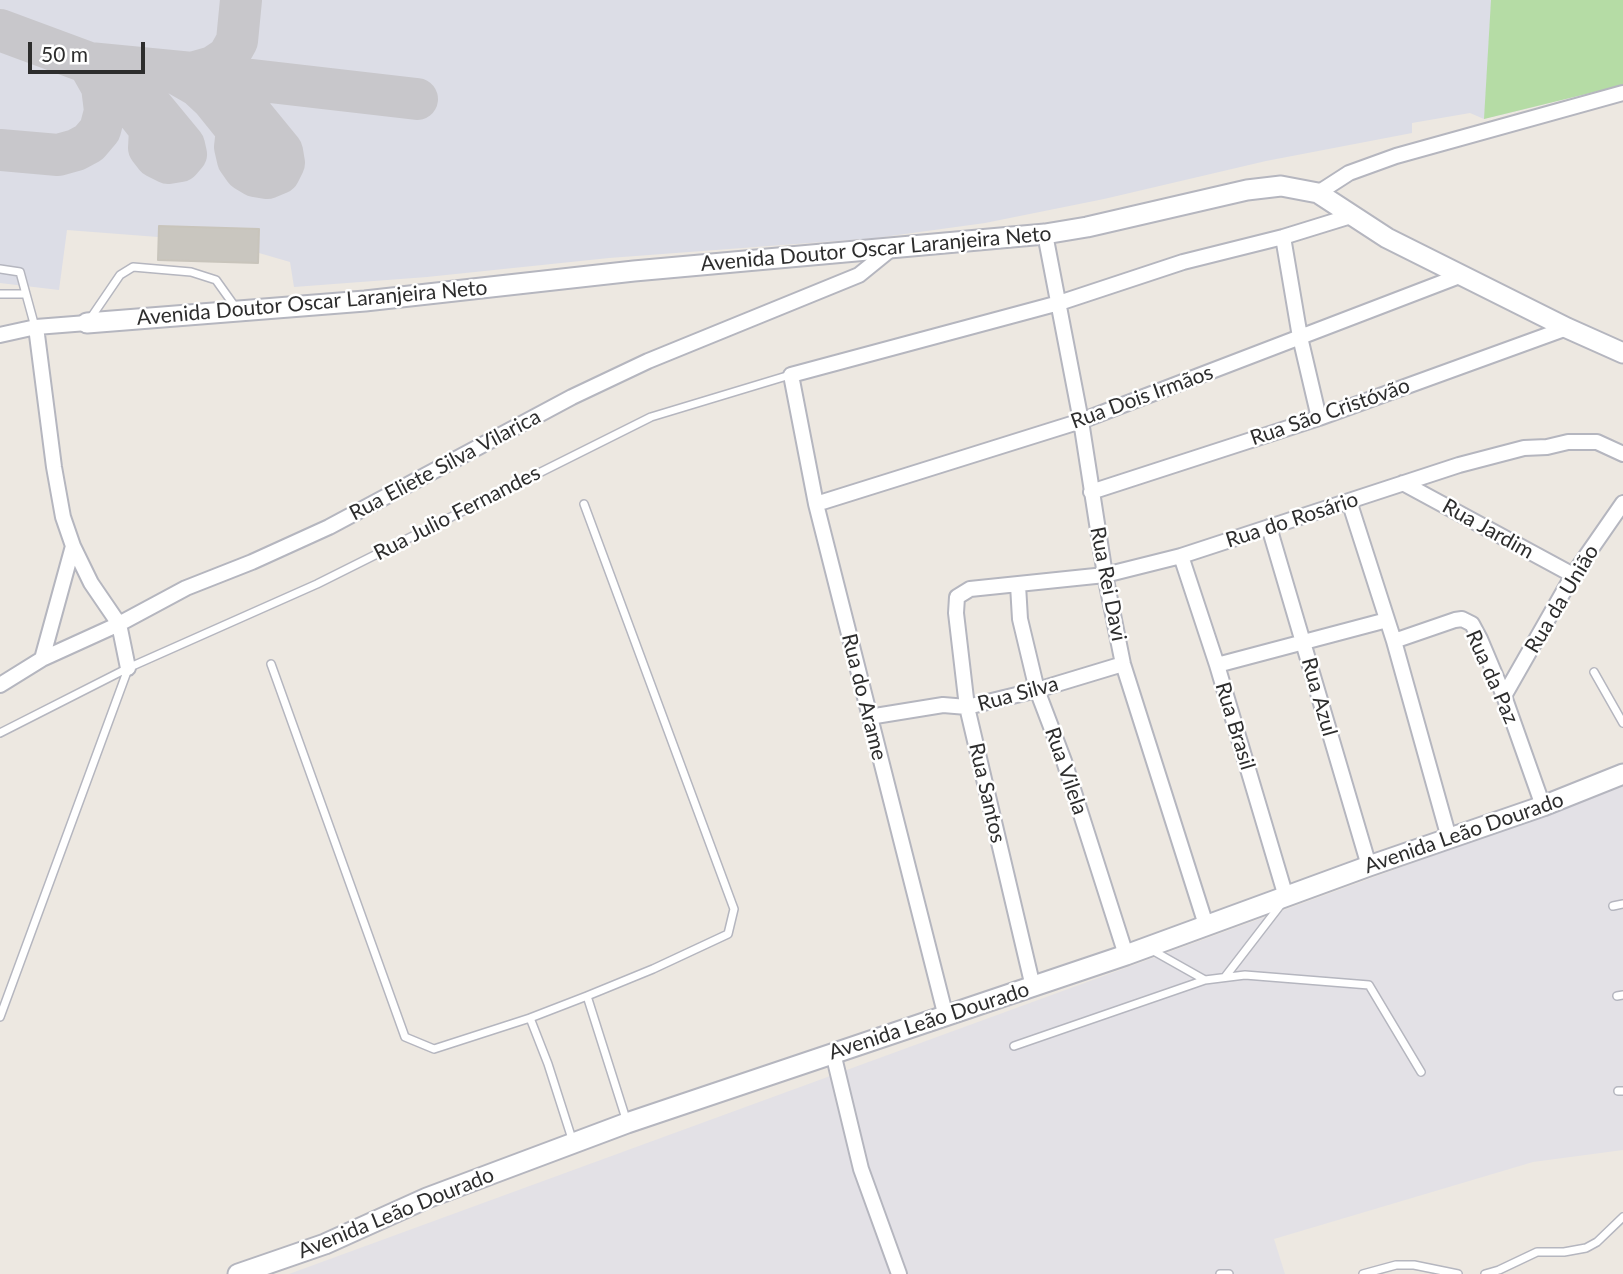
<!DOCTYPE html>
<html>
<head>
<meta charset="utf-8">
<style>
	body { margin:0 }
	#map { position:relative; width:1623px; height:1274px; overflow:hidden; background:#ede8e1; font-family:Lato,sans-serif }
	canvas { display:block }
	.scale { position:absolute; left:28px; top:42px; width:117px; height:32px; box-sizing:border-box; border:4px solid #2d2d2d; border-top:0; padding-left:9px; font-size:21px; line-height:24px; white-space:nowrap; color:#2d2d2d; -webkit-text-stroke:5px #fff; paint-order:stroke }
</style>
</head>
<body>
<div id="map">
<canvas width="1623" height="1274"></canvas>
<div class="scale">50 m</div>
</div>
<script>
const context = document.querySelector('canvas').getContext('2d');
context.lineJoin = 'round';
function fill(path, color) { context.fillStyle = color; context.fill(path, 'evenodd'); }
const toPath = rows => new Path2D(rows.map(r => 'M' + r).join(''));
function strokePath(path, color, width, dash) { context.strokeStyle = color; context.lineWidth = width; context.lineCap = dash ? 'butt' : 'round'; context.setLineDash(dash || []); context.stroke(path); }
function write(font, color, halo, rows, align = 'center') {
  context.font = font + ' Lato,sans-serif'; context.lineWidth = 5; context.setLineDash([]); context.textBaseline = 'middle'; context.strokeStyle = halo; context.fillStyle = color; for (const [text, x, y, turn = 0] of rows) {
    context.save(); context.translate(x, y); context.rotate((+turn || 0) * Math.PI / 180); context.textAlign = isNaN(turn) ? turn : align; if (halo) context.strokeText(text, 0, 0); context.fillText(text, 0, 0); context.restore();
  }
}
const industrial = toPath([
	[1623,786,1623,1150,1533,1162,1274,1239,1285,1274,289,1274]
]);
const airport = toPath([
	[0,0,1623,0,1623,85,1484,119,1470,113,1412,123,1412,133,1266,161,1104,199,985,223,876,238,609,258,427,277,294,287,290,262,259,253,258,263,158,260,158,237,67,230,59,290,0,283]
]);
const green = toPath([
	[1491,0,1623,0,1623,85,1484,119]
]);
const taxiway = toPath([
	[0,30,89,63,192,73,213,67,228,57,237,41,241,0],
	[94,64,109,77,150,129,149,148,156,157,168,163,180,161,186,154,184,145,132,82,111,65],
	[172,71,198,86,212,99,237,130,235,147,238,160,245,170,255,176,267,178,279,173,284,163,282,151,237,96,220,84,192,73,417,99],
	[0,150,58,155,76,150,89,143,100,130,105,111,102,87,89,64]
]);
const building = toPath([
	[159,226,259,229,258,263,158,260,159,226]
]);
const lane = toPath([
	[0,269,20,272,35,327],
	[0,294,26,294],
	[90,319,120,275,133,267,191,272,216,280,236,308],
	[584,504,734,909,728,934,653,969,587,996,627,1122],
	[271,664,405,1037,434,1049,530,1018,548,1064,573,1142],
	[1594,672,1623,723],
	[0,733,128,668,317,584,651,417,790,375],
	[1613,906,1623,904],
	[1150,949,1205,980,1245,975,1369,985,1421,1072],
	[1225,977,1282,903],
	[1617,996,1623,995],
	[0,1017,128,669],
	[530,1018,587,996],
	[1014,1046,1205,980],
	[1618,1091,1623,1091],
	[1220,1274,1229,1274],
	[1363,1274,1396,1265,1414,1265,1458,1274],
	[1485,1274,1499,1270,1537,1252,1564,1252,1586,1248,1597,1242,1623,1217]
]);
const street = toPath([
	[1318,193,1349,173,1396,156,1623,93],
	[1045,234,1081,421,1105,575,1123,664,1206,925],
	[1283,237,1300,337,1319,418],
	[36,327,54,467,63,517,73,546,91,583,119,624,128,668],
	[0,335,36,327,87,323],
	[1403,483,1573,575],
	[1091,492,1319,418,1567,328],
	[1349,501,1394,641,1449,838],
	[816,504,1081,421,1462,275],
	[1269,527,1369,866],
	[1181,556,1217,665,1286,897],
	[1018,585,1020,619,1037,690,1064,761,1126,955],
	[1394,641,1455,620,1462,619,1472,624,1480,639,1504,696,1543,806],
	[42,659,73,546],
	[1217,665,1387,620],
	[0,685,42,659,119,624,186,588,252,562,329,527,572,397,648,361,859,275,891,249],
	[1504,696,1573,575,1623,503],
	[869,717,943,705,967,707,1037,690,1123,664],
	[1033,987,967,707,956,613,957,597,970,589,1105,575,1181,556,1459,465,1524,448,1547,447,1568,442,1597,442,1623,454],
	[946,1017,816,504,791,375,1059,303,1183,262,1283,237,1351,216],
	[833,1053,861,1169,899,1274]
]);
const secondary = toPath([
	[87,323,365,301,634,271,1045,234,1087,227,1247,190,1281,186,1318,193,1387,238,1567,328,1623,353],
	[238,1274,325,1244,427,1198,627,1123,1126,955,1369,866,1543,806,1623,774]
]);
const streetNames = [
	["Avenida Doutor Oscar Laranjeira Neto",876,249,-5],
	["Avenida Doutor Oscar Laranjeira Neto",312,303,-5],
	["Rua Dois Irmãos",1142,397,-20],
	["Rua São Cristóvão",1330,412,-19],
	["Rua Eliete Silva Vilarica",445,465,-28],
	["Rua Julio Fernandes",457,513,-27],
	["Rua do Rosário",1292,520,-18],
	["Rua Jardim",1488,529,29],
	["Rua Rei Davi",1108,584,79],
	["Rua da União",1562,599,-59],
	["Rua da Paz",1492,677,66],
	["Rua Silva",1018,694,-15],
	["Rua do Arame",864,697,76],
	["Rua Azul",1319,697,74],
	["Rua Brasil",1235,726,73],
	["Rua Vilela",1066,771,71],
	["Rua Santos",987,793,77],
	["Avenida Leão Dourado",1464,833,-19],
	["Avenida Leão Dourado",929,1021,-18],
	["Avenida Leão Dourado",396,1213,-22]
];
fill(industrial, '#e3e1e6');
fill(airport, '#dcdde6');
fill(green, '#b5dca5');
strokePath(taxiway, '#c8c7cb', 42);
fill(building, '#c9c6bf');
strokePath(building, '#c8c4bb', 2);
strokePath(lane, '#b5b6bf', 10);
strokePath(street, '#b5b6bf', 18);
strokePath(secondary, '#b5b6bf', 23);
strokePath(lane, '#fff', 7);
strokePath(street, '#fff', 14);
strokePath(secondary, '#fff', 19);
write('21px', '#2d2d2d', '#fff', streetNames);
</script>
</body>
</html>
